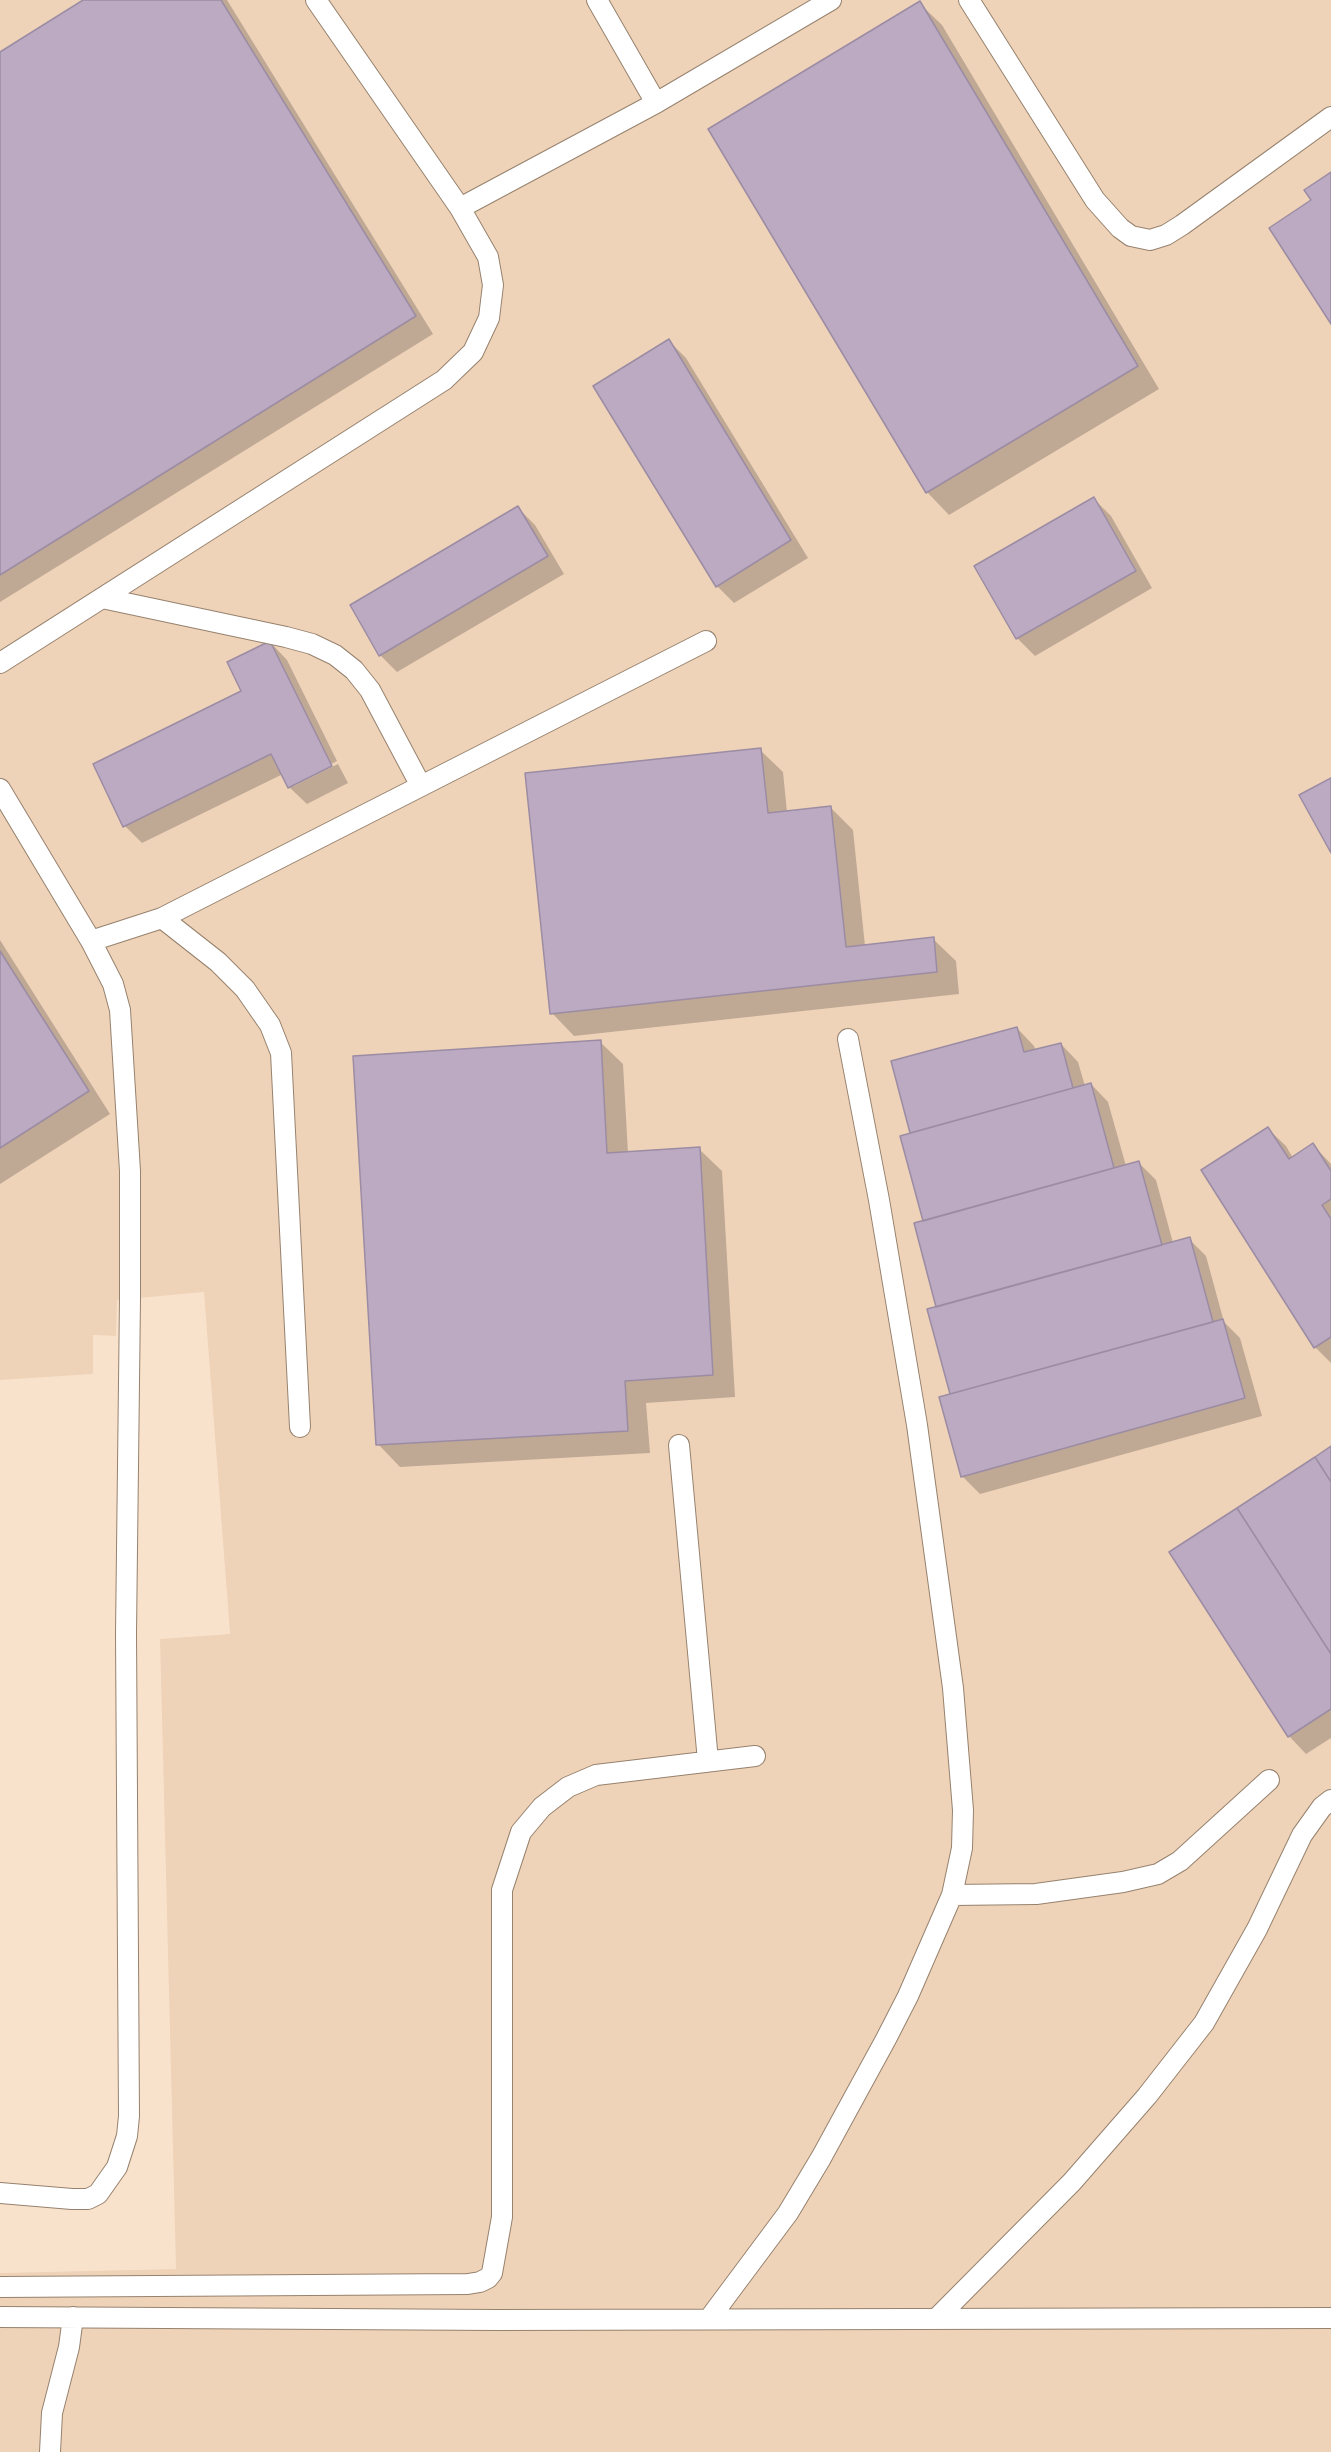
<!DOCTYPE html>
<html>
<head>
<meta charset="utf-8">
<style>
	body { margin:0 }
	canvas { display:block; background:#f9e2cc }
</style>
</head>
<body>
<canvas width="1331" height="2452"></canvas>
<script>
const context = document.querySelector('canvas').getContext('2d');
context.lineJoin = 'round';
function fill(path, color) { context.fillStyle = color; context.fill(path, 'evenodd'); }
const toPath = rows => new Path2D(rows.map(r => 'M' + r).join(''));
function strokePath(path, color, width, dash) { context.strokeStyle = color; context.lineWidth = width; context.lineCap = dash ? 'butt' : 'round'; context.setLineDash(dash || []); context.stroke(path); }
const built = toPath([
	[0,0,1331,0,1331,2452,0,2452,0,2273,176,2269,160,1639,230,1634,204,1292,117,1300,116,1336,93,1335,93,1374,0,1380]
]);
const shadow = toPath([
	[86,0,227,0,433,334,0,602,0,53],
	[919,3,942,25,1159,389,949,515,927,492,710,129],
	[669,341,686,358,808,558,734,603,717,586],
	[1094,499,1111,516,1152,588,1035,656,1017,638,976,566],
	[518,508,535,525,564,574,397,672,380,655],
	[270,642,287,660,337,761,294,783,294,786,338,764,348,783,307,804,289,787,283,774,142,843,125,826,243,692],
	[760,750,783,772,787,812,831,808,853,830,865,946,933,939,956,961,959,994,574,1036,552,1013],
	[0,940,110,1114,0,1184],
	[1017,1028,1034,1046,1036,1051,1061,1044,1078,1062,1085,1086,1091,1084,1108,1102,1126,1166,1139,1163,1156,1180,1173,1243,1189,1239,1206,1256,1224,1322,1240,1338,1262,1416,980,1494,962,1476,912,1134,892,1062],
	[600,1042,623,1064,628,1153,699,1149,722,1171,735,1397,646,1403,650,1453,400,1467,378,1444],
	[1268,1129,1286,1146,1293,1158,1313,1145,1331,1164,1331,1363,1315,1347],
	[1331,1448,1331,1738,1306,1754,1289,1736,1171,1552]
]);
const building = toPath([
	[83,0,221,0,416,316,0,575,0,52,83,0],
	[920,1,1138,366,926,493,708,129,920,1],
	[1331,172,1331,324,1269,228,1311,200,1304,190,1331,172],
	[669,339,791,540,716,587,593,386,669,339],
	[1094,497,1136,571,1016,639,974,566,1094,497],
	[518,506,548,556,379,656,350,605,518,506],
	[270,641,332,766,288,788,271,754,123,827,93,764,241,691,227,662,270,641],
	[761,748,768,813,831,806,846,947,934,937,937,972,550,1014,525,773,761,748],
	[1331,778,1331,853,1299,795,1331,778],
	[0,951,89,1091,0,1148,0,951],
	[1017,1027,1024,1052,1061,1043,1073,1088,910,1133,891,1061,1017,1027],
	[601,1040,607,1153,700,1147,713,1375,625,1381,628,1431,376,1445,353,1056,601,1040],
	[1091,1083,1114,1168,923,1221,900,1136,1091,1083],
	[1268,1127,1289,1159,1313,1143,1331,1171,1331,1199,1322,1205,1331,1219,1331,1337,1314,1348,1201,1170,1268,1127],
	[1139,1161,1162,1245,936,1307,914,1223,1139,1161],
	[1190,1237,1213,1322,950,1394,927,1309,1190,1237],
	[1223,1319,1245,1398,961,1477,939,1397,1223,1319],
	[1331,1446,1331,1482,1315,1457,1331,1446],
	[1315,1457,1331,1482,1331,1654,1237,1508,1315,1457],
	[1237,1508,1331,1654,1331,1709,1288,1737,1169,1552,1237,1508]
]);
const lane = toPath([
	[316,0,460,208],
	[597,0,656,103],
	[969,0,1095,200,1120,228,1131,236,1150,240,1166,235,1182,225,1331,117],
	[102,598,286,637,312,644,335,655,354,670,370,690,421,786],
	[0,663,444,380,473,352,489,318,493,285,488,257,460,208,656,103,831,0],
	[0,789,91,941,113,984,120,1010,130,1171,130,1298,126,1634,129,2116,127,2136,117,2167,98,2194,88,2199,72,2199,0,2193],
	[162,918,218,962,245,989,270,1025,281,1053,300,1427],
	[91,941,162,918,706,641],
	[679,1445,708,1761],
	[952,1895,1036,1894,1123,1882,1158,1874,1180,1861,1269,1780],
	[0,2287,468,2284,480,2282,488,2278,492,2273,502,2217,502,1890,521,1832,542,1807,568,1787,596,1775,755,1756],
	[0,2317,497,2320,1331,2318],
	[937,2318,1072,2182,1147,2096,1204,2023,1257,1929,1302,1835,1322,1807,1331,1800],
	[709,2319,788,2213,821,2158,886,2039,908,1996,952,1895,962,1848,963,1810,953,1688,917,1425,879,1200,848,1039],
	[50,2452,52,2413,69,2347,73,2317]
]);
fill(built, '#efd3b9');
fill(shadow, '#0003');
fill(building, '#bbaac2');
strokePath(building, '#9c8ca3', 1.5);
strokePath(lane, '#96826e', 22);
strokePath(lane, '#fff', 20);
</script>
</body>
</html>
